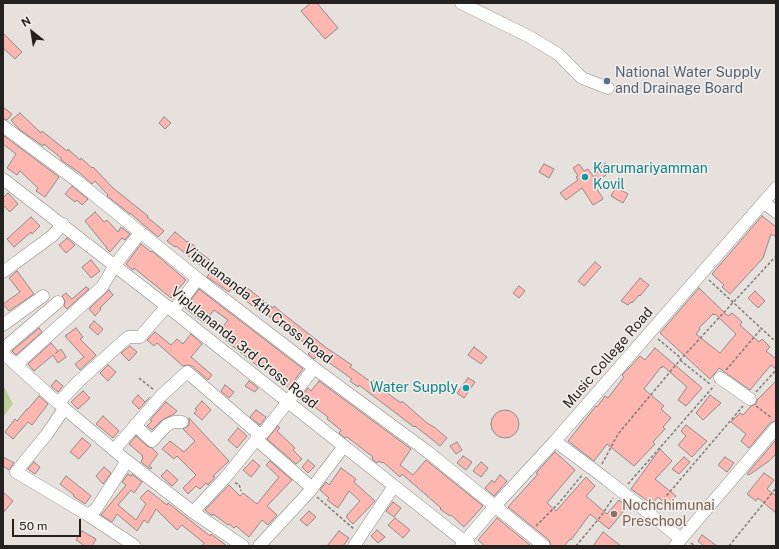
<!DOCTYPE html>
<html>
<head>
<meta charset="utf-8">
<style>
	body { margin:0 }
	#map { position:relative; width:779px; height:549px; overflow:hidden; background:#e6e1dd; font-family:"Public Sans",sans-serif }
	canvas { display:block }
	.frame { position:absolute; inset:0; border:4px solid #242221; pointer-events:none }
	.north { position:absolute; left:12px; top:12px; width:40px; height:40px; -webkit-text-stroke:3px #f3efea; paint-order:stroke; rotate:330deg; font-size:11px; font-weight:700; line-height:16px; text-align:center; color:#242221 }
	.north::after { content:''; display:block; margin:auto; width:14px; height:18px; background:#242221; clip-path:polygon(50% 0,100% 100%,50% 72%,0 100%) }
	.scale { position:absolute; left:12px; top:519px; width:69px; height:18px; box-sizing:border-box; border:2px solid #242221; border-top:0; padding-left:5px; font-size:12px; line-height:14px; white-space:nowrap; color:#242221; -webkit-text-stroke:3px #f3efea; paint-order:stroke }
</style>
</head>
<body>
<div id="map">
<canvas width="779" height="549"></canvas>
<div class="frame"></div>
<div class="north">N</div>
<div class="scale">50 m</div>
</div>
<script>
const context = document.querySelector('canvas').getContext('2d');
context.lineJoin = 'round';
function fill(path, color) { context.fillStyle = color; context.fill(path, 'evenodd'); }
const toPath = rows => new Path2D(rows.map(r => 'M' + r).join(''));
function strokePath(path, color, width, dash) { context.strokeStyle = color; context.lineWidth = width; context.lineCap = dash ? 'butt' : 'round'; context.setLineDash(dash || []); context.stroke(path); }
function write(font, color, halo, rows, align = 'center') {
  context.font = font + ' "Public Sans",sans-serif'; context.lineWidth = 3; context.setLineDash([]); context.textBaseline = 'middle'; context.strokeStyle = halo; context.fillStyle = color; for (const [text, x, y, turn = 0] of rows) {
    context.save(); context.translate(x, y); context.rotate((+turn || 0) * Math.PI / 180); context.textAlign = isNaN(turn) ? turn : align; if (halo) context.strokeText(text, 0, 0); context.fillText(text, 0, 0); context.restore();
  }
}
const green = toPath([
	[3,385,13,404,3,417]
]);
const building = toPath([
	[311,3,317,3,338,28,325,39,301,11,311,3],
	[3,33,22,52,15,59,3,48,3,33],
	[3,107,12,114,7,120,3,119,3,107],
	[20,113,41,133,42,131,67,151,68,149,80,160,81,158,92,168,93,167,113,188,148,216,147,217,164,231,158,237,130,213,130,214,107,196,108,195,95,181,92,184,80,173,61,160,61,158,44,144,43,146,19,129,11,120,20,113],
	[164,117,171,123,165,129,159,123,164,117],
	[3,135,59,177,45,197,36,191,38,188,20,171,17,175,7,168,16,154,3,144,3,135],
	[605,163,612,168,606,175,594,184,603,199,593,205,582,188,566,200,560,193,578,180,576,177,578,176,573,168,579,164,584,171,588,169,594,177,605,163],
	[544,164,554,169,549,178,539,172,544,164],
	[72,186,88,199,82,205,77,200,75,202,65,194,72,186],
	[616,187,628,194,623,203,611,196,616,187],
	[8,193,18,204,10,212,3,205,3,198,8,193],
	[95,212,104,222,107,220,118,232,121,227,130,234,125,240,122,238,110,252,106,248,107,248,85,221,95,212],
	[762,216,776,227,776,237,771,234,763,258,730,294,722,287,724,285,712,274,762,216],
	[31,217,40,226,32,234,31,232,14,247,7,239,31,217],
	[175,232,187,242,188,241,196,247,195,249,210,260,208,263,244,289,246,287,273,308,274,306,281,312,328,349,352,365,350,367,371,382,373,380,380,386,379,387,401,403,402,401,427,423,434,427,447,438,440,446,434,441,415,426,414,427,359,385,358,387,350,381,352,379,331,364,318,355,314,359,308,354,312,350,309,346,292,333,291,334,281,326,282,325,260,310,259,311,231,289,229,292,207,277,210,273,176,246,175,247,167,241,175,232],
	[67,238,75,245,66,253,59,245,67,238],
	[141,244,151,252,152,251,186,280,171,298,134,268,133,270,126,264,141,244],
	[91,260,100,271,91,278,82,267,91,260],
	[595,262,601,267,584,286,578,281,595,262],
	[17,271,34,294,9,311,3,304,20,292,9,278,17,271],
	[640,278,649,285,640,296,639,295,632,303,631,302,628,305,621,301,640,278],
	[519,286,525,291,519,298,513,293,519,286],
	[86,287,89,289,67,309,64,306,65,301,62,296,66,293,72,299,86,287],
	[699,288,728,316,732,313,742,322,740,325,759,342,762,339,770,347,766,351,776,359,776,369,771,365,750,390,719,368,710,379,660,333,699,288],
	[713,314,714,315,715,314,736,334,720,353,696,334,700,329,699,328,713,314],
	[199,289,303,369,289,388,261,364,259,367,225,340,227,339,218,333,228,320,214,310,204,323,185,308,199,289],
	[109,290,113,295,100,308,101,309,95,316,89,309,109,290],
	[755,291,765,301,758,308,748,298,755,291],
	[94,321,103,329,98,335,89,327,94,321],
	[39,328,42,332,16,355,12,351,39,328],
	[76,328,83,337,80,339,96,355,80,370,75,364,84,357,65,336,76,328],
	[155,332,171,345,177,339,183,344,191,334,202,344,191,357,212,375,208,380,192,366,188,365,183,366,157,343,154,346,147,340,155,332],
	[51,343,58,351,55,354,61,349,66,357,58,363,53,355,34,371,28,364,51,343],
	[130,346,137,352,129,361,121,353,130,346],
	[474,347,487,357,481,364,468,355,474,347],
	[655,348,702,388,686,406,678,400,687,387,663,366,662,368,661,367,644,389,664,406,661,409,671,418,663,427,665,429,653,442,655,444,634,466,607,444,594,461,568,441,596,406,597,407,605,396,608,398,624,377,622,375,632,365,640,356,645,360,655,348],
	[108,365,116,372,108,381,100,373,108,365],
	[468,378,475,382,464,398,457,393,468,378],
	[56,380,63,386,58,392,51,386,56,380],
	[249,381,258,388,255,392,245,386,249,381],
	[319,381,411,449,400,465,413,475,426,460,483,506,464,527,451,515,450,516,440,509,441,508,402,474,400,477,383,462,382,463,379,461,377,463,372,459,373,457,347,437,345,438,339,433,341,430,327,419,328,417,312,405,310,406,300,398,308,388,311,391,319,381],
	[776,381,776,421,770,423,749,448,741,441,746,434,731,422,740,413,743,415,751,406,756,404,757,400,776,381],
	[225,385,234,392,229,398,221,391,225,385],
	[83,391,90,398,78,409,71,402,83,391],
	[138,395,145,402,150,397,139,409,132,402,138,395],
	[710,395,721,403,703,420,696,413,710,395],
	[39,396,48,404,32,425,28,422,13,439,5,432,15,419,17,421,27,409,28,409,39,396],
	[202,401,211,410,202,420,194,413,197,410,195,409,202,401],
	[166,402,177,411,174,414,162,420,152,430,147,426,152,421,150,420,166,402],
	[256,410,266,417,260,425,250,417,256,410],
	'491 424a14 14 0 1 1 28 0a14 14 0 1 1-28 0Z',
	[103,416,119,431,113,438,96,424,103,416],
	[189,418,229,461,213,476,215,477,208,485,206,483,200,489,196,486,188,494,183,488,196,475,177,456,174,459,162,449,170,441,184,452,195,441,183,429,189,425,189,418],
	[686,425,707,441,692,457,678,445,686,436,681,431,686,425],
	[278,426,280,428,277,431,295,448,293,450,302,459,296,464,267,439,278,426],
	[238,428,247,436,237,448,228,440,238,428],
	[136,436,147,446,152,448,158,454,149,466,152,468,150,469,141,462,143,458,142,457,143,456,129,444,136,436],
	[82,438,91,445,79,459,70,452,82,438],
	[776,440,776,454,769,461,749,475,747,474,776,440],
	[457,442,462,450,456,454,450,446,457,442],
	[660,449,672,461,655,479,676,496,667,506,658,497,652,504,631,489,660,449],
	[555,452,575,470,547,503,556,511,586,477,595,486,586,496,607,514,619,500,627,507,609,529,590,514,571,540,570,539,564,546,551,546,549,540,508,507,538,474,536,473,555,452],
	[463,456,472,462,466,470,457,463,463,456],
	[3,457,14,463,9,470,3,466,3,457],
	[684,457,690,462,679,474,672,469,684,457],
	[725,457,734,463,727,472,718,465,725,457],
	[253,460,260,466,251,477,243,470,253,460],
	[308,460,315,466,308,473,302,467,308,460],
	[270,461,292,480,267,506,277,515,268,525,262,520,249,537,236,526,234,528,229,524,228,525,213,514,212,516,205,510,229,485,240,496,243,493,257,504,279,477,266,465,270,461],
	[34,462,40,467,35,474,28,469,34,462],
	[481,462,488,468,481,477,473,471,481,462],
	[104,467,111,473,103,484,96,476,104,467],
	[341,468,356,479,354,482,375,501,353,524,347,518,347,515,360,501,349,491,338,508,327,500,329,498,320,490,326,482,329,485,341,468],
	[167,470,178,480,172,486,161,476,167,470],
	[764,473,774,480,767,489,776,496,776,513,758,498,756,501,747,494,764,473],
	[128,474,131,476,132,474,142,482,134,493,131,490,118,505,136,520,146,504,140,498,148,490,167,505,168,503,210,536,211,534,227,546,202,546,204,543,182,525,177,530,156,509,148,523,144,520,137,531,117,514,112,522,101,515,126,485,122,482,128,474],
	[500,475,507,481,494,496,485,488,492,480,494,483,500,475],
	[66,476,91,496,85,504,73,496,74,495,60,484,66,476],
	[3,492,13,501,3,513,3,492],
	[393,502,401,508,394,517,386,511,393,502],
	[309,511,316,517,307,526,300,520,309,511],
	[395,518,410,530,403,538,388,525,395,518],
	[497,518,531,546,485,546,478,540,497,518],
	[377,530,385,537,378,543,371,536,377,530],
	[82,531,96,539,92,546,85,546,76,540,82,531],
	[339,531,349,538,343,546,327,546,339,531],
	[603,532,621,546,593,546,603,532],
	[702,535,717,546,704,546,698,541,702,535]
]);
const path = toPath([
	[709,280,776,342],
	[658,339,681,358],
	[680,360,710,384],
	[726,370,761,329],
	[139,378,154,390],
	[756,392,776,370],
	[756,406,772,418],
	[602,464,618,434,680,360,776,256],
	[235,483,239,484,241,491],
	[628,484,714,386],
	[317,497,354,529],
	[657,507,743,406],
	[536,526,559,503,583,474],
	[691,543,695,546],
	[576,546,601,516,613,498],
	[729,546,776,488]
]);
const minor = toPath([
	[461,3,528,36,558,54,582,78,608,88],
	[3,126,77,181,198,279,314,368,428,452,544,546],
	[3,179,173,311,470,546],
	[763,202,776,212],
	[3,272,52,236,63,224],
	[173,311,198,279],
	[3,325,43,296],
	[3,349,58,302],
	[3,353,58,403,127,461,193,512,243,546],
	[16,365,102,287,115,265,140,233],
	[720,378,750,399],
	[58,403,79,381,128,337,140,337,167,306],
	[64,409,47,434,16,472,88,515,96,509,127,461],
	[135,425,152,441,167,425,174,422,182,422],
	[256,439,312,488],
	[555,441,606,479,681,539],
	[114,450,161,396,187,372,260,435],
	[193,512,225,478,260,435,265,431,314,368],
	[88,515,135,546],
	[259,546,310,491,344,446],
	[354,546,394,486],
	[461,546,495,506,555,441,776,188],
	[675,546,776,428]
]);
const markers = [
	[607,81,4,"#5c6f8a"],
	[585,177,4,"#0f9aa8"],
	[466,388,4,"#0f9aa8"],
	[614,514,4,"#8d6e63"]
];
const serviceNames = [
	["National Water Supply",615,73],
	["and Drainage Board",615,89]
];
const cultureNames = [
	["Karumariyamman",593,169],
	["Kovil",593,185],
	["Water Supply",458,388,"right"]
];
const streetNames = [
	["Vipulananda 4th Cross Road",258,304,38],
	["Vipulananda 3rd Cross Road",244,348,39],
	["Music College Road",608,358,-49]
];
const educationNames = [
	["Nochchimunai",622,506],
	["Preschool",622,522]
];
fill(green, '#bace96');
fill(building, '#feb6b1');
strokePath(building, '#908a89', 1);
strokePath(minor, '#8e8985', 13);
strokePath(path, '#7f7b79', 1.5, [3, 2]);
strokePath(minor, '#fff', 12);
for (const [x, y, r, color] of markers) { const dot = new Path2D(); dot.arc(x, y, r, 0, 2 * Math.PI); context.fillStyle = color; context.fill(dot); strokePath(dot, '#f3efea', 1.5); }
write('14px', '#4e5e75', '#f3efea', serviceNames, 'left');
write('14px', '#0d838f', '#f3efea', cultureNames, 'left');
write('14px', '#242221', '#f3efea', streetNames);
write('14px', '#785e54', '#f3efea', educationNames, 'left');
</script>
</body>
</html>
